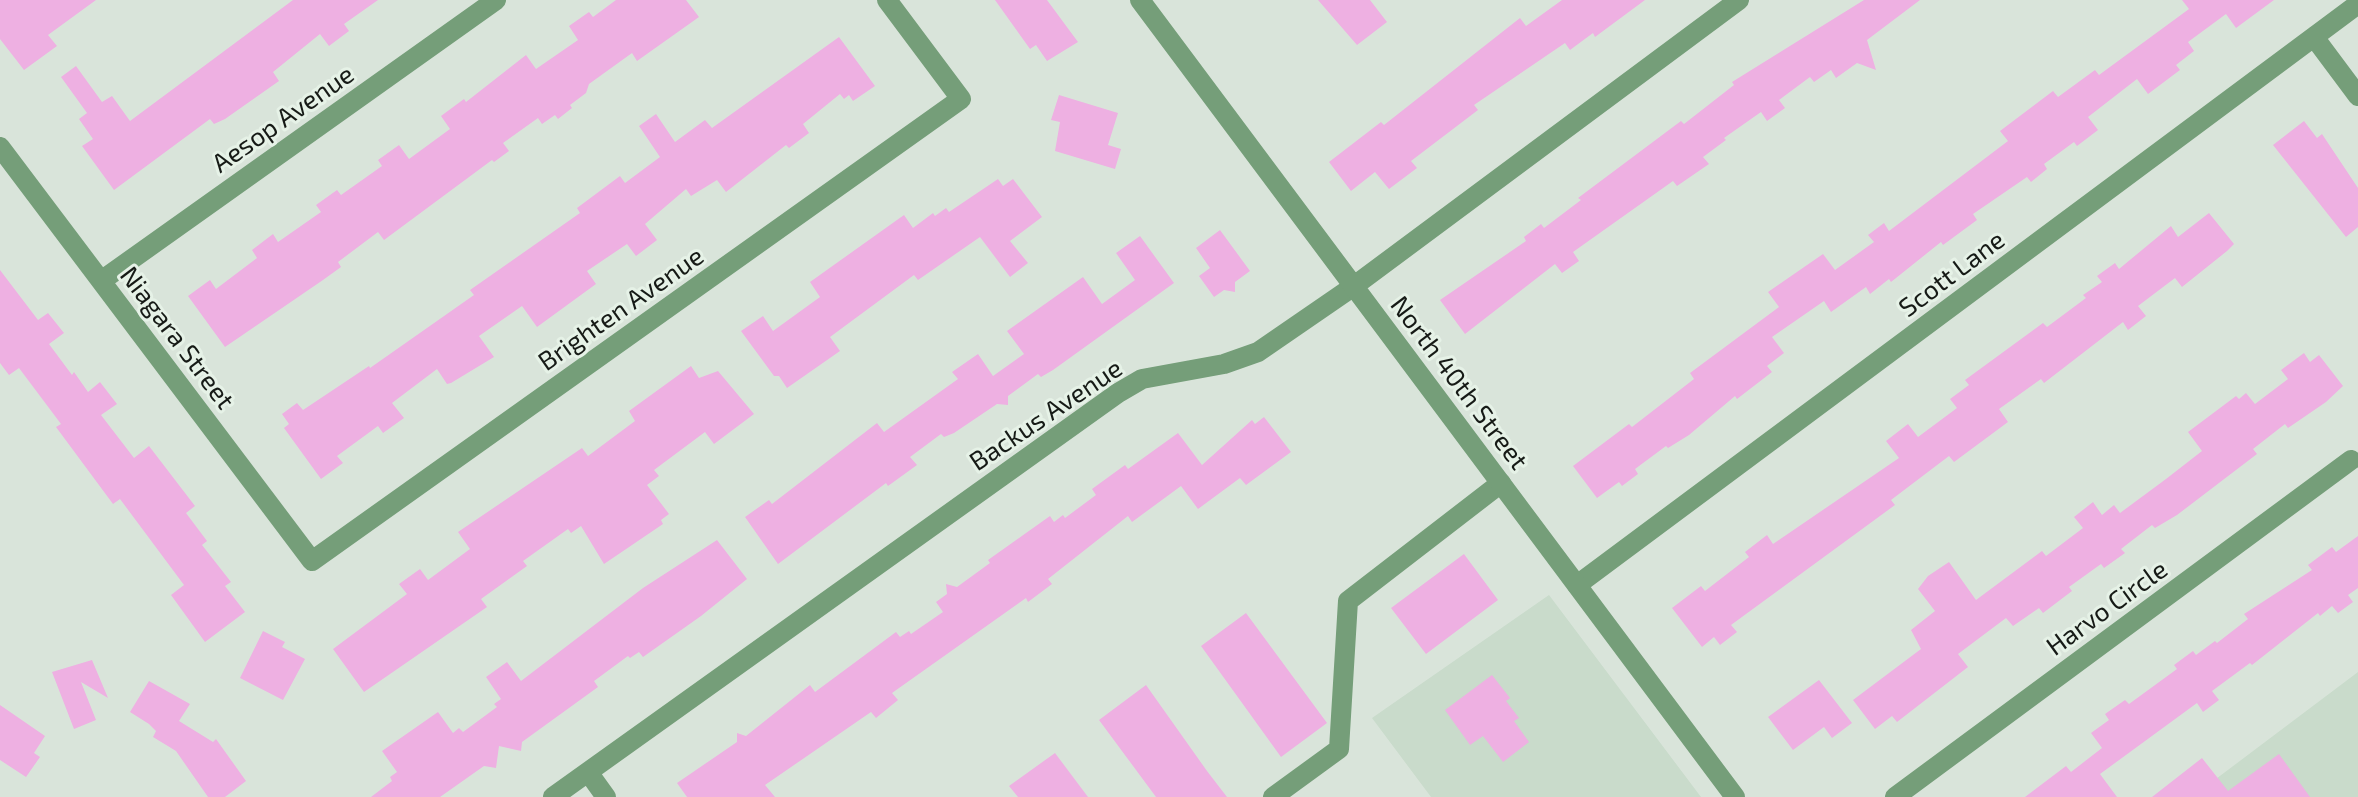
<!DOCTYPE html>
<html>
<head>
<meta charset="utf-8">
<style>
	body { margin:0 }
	canvas { display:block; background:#d9e4da }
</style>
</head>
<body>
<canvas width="2358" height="797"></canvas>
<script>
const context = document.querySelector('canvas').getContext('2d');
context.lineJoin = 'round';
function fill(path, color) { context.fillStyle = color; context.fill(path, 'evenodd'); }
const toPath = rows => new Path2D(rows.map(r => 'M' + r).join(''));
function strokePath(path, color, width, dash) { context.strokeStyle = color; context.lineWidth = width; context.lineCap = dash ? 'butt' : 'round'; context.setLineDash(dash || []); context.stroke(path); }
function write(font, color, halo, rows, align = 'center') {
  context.font = font + ' "Exo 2",sans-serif'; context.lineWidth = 6; context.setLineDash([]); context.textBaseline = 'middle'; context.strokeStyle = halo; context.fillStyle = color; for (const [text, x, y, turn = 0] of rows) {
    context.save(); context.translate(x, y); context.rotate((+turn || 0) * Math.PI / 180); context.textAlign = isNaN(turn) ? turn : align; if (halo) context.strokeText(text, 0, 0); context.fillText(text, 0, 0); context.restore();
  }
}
const built = toPath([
	[1549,595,1701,797,1431,797,1372,718],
	[2358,672,2358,797,2192,797]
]);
const building = toPath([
	[0,0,96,0,48,35,57,46,24,70,0,39],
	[293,0,378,0,344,24,349,31,329,46,320,34,273,72,279,81,225,119,214,124,210,119,114,190,82,146,93,139,79,119,87,113,61,77,76,66,102,102,112,96,130,121],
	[616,0,686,0,699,17,637,61,632,53,589,84,586,93,570,105,572,108,558,119,555,115,542,124,538,118,503,143,509,151,494,162,492,160,384,240,378,232,338,262,341,267,323,280,225,347,188,296,210,280,216,289,257,258,252,250,273,234,278,242,321,212,316,205,337,190,341,195,382,166,378,160,399,145,409,159,450,129,441,116,464,99,466,102,526,55,536,69,578,40,569,26,589,12,593,17],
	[995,0,1047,0,1078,42,1047,61,1036,45,1030,49],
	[1318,0,1370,0,1387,22,1357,45],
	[1562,0,1645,0,1595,37,1593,33,1570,50,1565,43,1474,105,1478,110,1411,161,1417,168,1389,189,1375,172,1351,191,1329,162,1381,122,1384,125,1520,18,1526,26],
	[1864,0,1920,0,1867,40,1876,70,1857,63,1836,78,1831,70,1814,82,1810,77,1779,100,1785,108,1767,121,1761,112,1724,138,1726,140,1703,157,1709,164,1677,186,1673,181,1573,252,1579,261,1562,273,1555,264,1465,334,1440,300,1526,241,1524,237,1541,224,1544,228,1581,200,1578,198,1681,121,1684,124,1734,85,1732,82],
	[2182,0,2274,0,2236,28,2226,14,2188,42,2194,51,2176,65,2180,70,2148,94,2137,79,2088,117,2098,130,2077,146,2074,142,2044,164,2047,169,2031,182,2027,177,1973,214,1977,220,1943,245,1941,242,1891,282,1889,279,1870,294,1866,287,1831,312,1824,301,1772,337,1784,353,1767,366,1772,372,1737,399,1735,396,1689,435,1668,448,1666,446,1635,469,1638,474,1622,486,1619,482,1597,498,1573,466,1629,424,1632,427,1694,379,1690,373,1779,307,1768,292,1823,254,1835,270,1874,242,1868,235,1884,223,1889,231,2008,141,2000,131,2053,91,2058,97,2095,70,2099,75,2189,9],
	[839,37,875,86,853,101,849,95,844,99,840,94,803,124,809,133,789,148,786,145,726,192,717,180,691,196,686,189,645,224,657,240,636,256,627,244,587,271,596,284,537,327,522,306,479,336,494,357,451,383,447,384,437,369,392,403,404,418,383,433,378,426,337,456,343,463,321,479,284,428,289,424,282,414,297,403,303,410,369,366,370,368,474,295,470,290,580,213,577,208,620,176,625,183,660,157,639,126,656,114,675,142,705,120,712,128],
	[1059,95,1118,113,1108,145,1121,149,1115,169,1055,151,1060,122,1051,120],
	[2304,121,2317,138,2322,134,2358,188,2358,227,2346,237,2273,145],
	[998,179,1003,186,1013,179,1042,217,1010,241,1028,263,1010,277,980,237,918,280,914,275,830,337,840,351,787,388,779,376,774,376,741,331,763,316,773,331,820,297,810,282,904,215,913,228,933,213,935,216,946,208,949,212],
	[2209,213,2234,244,2227,251,2182,287,2175,278,2138,306,2146,316,2128,330,2123,322,2044,383,2041,379,1999,409,2008,422,1954,462,1949,456,1891,500,1895,505,1731,625,1737,632,1720,645,1714,637,1702,647,1672,608,1701,586,1705,591,1749,557,1745,552,1767,535,1773,544,1899,458,1886,441,1908,424,1918,437,1957,408,1950,399,1969,385,1965,380,2043,323,2047,327,2086,298,2083,295,2102,282,2097,276,2115,263,2119,269,2171,226,2178,237],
	[1220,230,1250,271,1235,282,1235,292,1224,290,1214,297,1199,276,1210,268,1196,248],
	[1140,236,1174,283,1053,370,1041,377,1038,374,1008,396,1008,405,997,404,954,433,944,437,941,434,910,457,917,465,888,486,886,483,778,564,745,517,769,500,772,504,877,423,884,432,958,379,952,372,978,354,993,376,1024,354,1007,331,1083,277,1102,304,1135,280,1116,253],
	[0,270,38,320,48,313,64,333,49,344,72,375,74,372,88,392,100,382,117,404,101,415,134,458,149,446,195,506,186,513,207,541,202,545,231,582,225,586,245,612,205,642,171,595,184,585,120,499,113,504,56,427,61,424,19,368,9,375,0,363],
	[2304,353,2310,362,2319,355,2343,386,2326,402,2288,428,2285,424,2253,449,2257,454,2177,515,2155,528,2152,525,2121,549,2125,553,2104,568,2101,564,2069,587,2072,591,2043,613,2039,608,2013,626,2006,618,1958,654,1968,667,1897,722,1892,716,1875,729,1853,700,1921,649,1911,630,1935,611,1918,589,1928,576,1949,562,1976,600,2042,551,2046,556,2083,528,2074,517,2093,502,2102,515,2114,505,2120,513,2166,479,2202,451,2188,432,2236,396,2239,399,2246,393,2255,404,2288,379,2281,370],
	[691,366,699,378,718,371,754,414,714,444,705,432,654,470,659,476,647,485,669,514,661,520,663,524,604,564,581,526,571,533,568,529,523,561,527,566,481,599,487,607,364,692,333,649,407,594,399,584,420,569,428,580,470,549,458,532,582,448,588,456,635,421,629,411],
	[1264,417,1291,452,1246,485,1240,478,1198,509,1181,486,1132,522,1128,516,1048,579,1052,584,1028,602,1026,598,892,693,898,700,876,718,871,712,765,785,775,797,687,797,677,783,737,742,737,733,746,736,810,685,815,692,896,632,900,637,909,631,911,634,943,612,936,602,947,594,946,584,957,587,990,563,988,560,1050,516,1054,522,1063,515,1065,518,1096,495,1092,489,1125,465,1128,469,1178,433,1202,465,1252,420,1255,424],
	[2358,536,2358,588,2348,595,2353,602,2338,613,2332,606,2320,616,2318,613,2252,665,2250,663,2212,691,2219,700,2203,712,2197,703,2100,774,2117,797,2025,797,2066,766,2071,772,2102,748,2091,733,2109,720,2105,714,2125,700,2129,704,2177,669,2174,665,2193,651,2196,655,2215,641,2217,643,2248,619,2244,614,2312,570,2308,565,2332,547,2336,552],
	[717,540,747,579,701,616,643,657,639,652,630,658,628,656,594,681,598,687,522,742,521,751,499,746,496,768,484,766,440,797,371,797,392,781,390,777,397,772,382,751,438,712,453,733,459,728,463,732,497,707,494,704,501,699,486,677,507,662,521,681,643,588],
	[1464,554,1498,600,1426,654,1391,608],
	[1246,613,1327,723,1281,757,1201,646],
	[263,631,285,642,282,647,305,659,283,700,240,678],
	[92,660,108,698,81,682,96,720,74,729,52,672],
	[1492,675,1510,698,1506,701,1519,718,1514,721,1529,742,1503,762,1483,736,1470,745,1445,710],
	[1819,680,1852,723,1832,738,1824,727,1793,750,1768,717],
	[149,681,190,704,179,721,213,742,216,739,246,781,225,797,208,797,176,751,153,737,156,731,149,724,130,712],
	[1146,685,1207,771,1227,797,1156,797,1099,720],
	[0,705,45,736,34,753,40,757,26,777,0,760],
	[1055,753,1088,797,1018,797,1009,786],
	[2279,754,2310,797,2152,797,2202,758,2228,791]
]);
const minor = toPath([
	[2314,37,2358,96],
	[0,147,312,561,961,99,887,0],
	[101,281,496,0],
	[1577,585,2358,4],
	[588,772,606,797],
	[553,797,1118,393,1142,379,1224,364,1258,352,1354,286],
	[1273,797,1339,749,1348,601,1501,483],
	[1895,797,2351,460]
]);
const tertiary = toPath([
	[1140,0,1735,797],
	[1354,286,1739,0]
]);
const streetNames = [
	["Aesop Avenue",283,119,-35],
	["Scott Lane",1952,274,-37],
	["Brighten Avenue",621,309,-35],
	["Niagara Street",177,338,53],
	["North 40th Street",1459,383,53],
	["Backus Avenue",1046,415,-34],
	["Harvo Circle",2107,608,-36]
];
fill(built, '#c9dbcb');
fill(building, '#eeb0e2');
strokePath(minor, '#759e79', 20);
strokePath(tertiary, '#759e79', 20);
write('26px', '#161a16', '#e6f2e7', streetNames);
</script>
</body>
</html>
